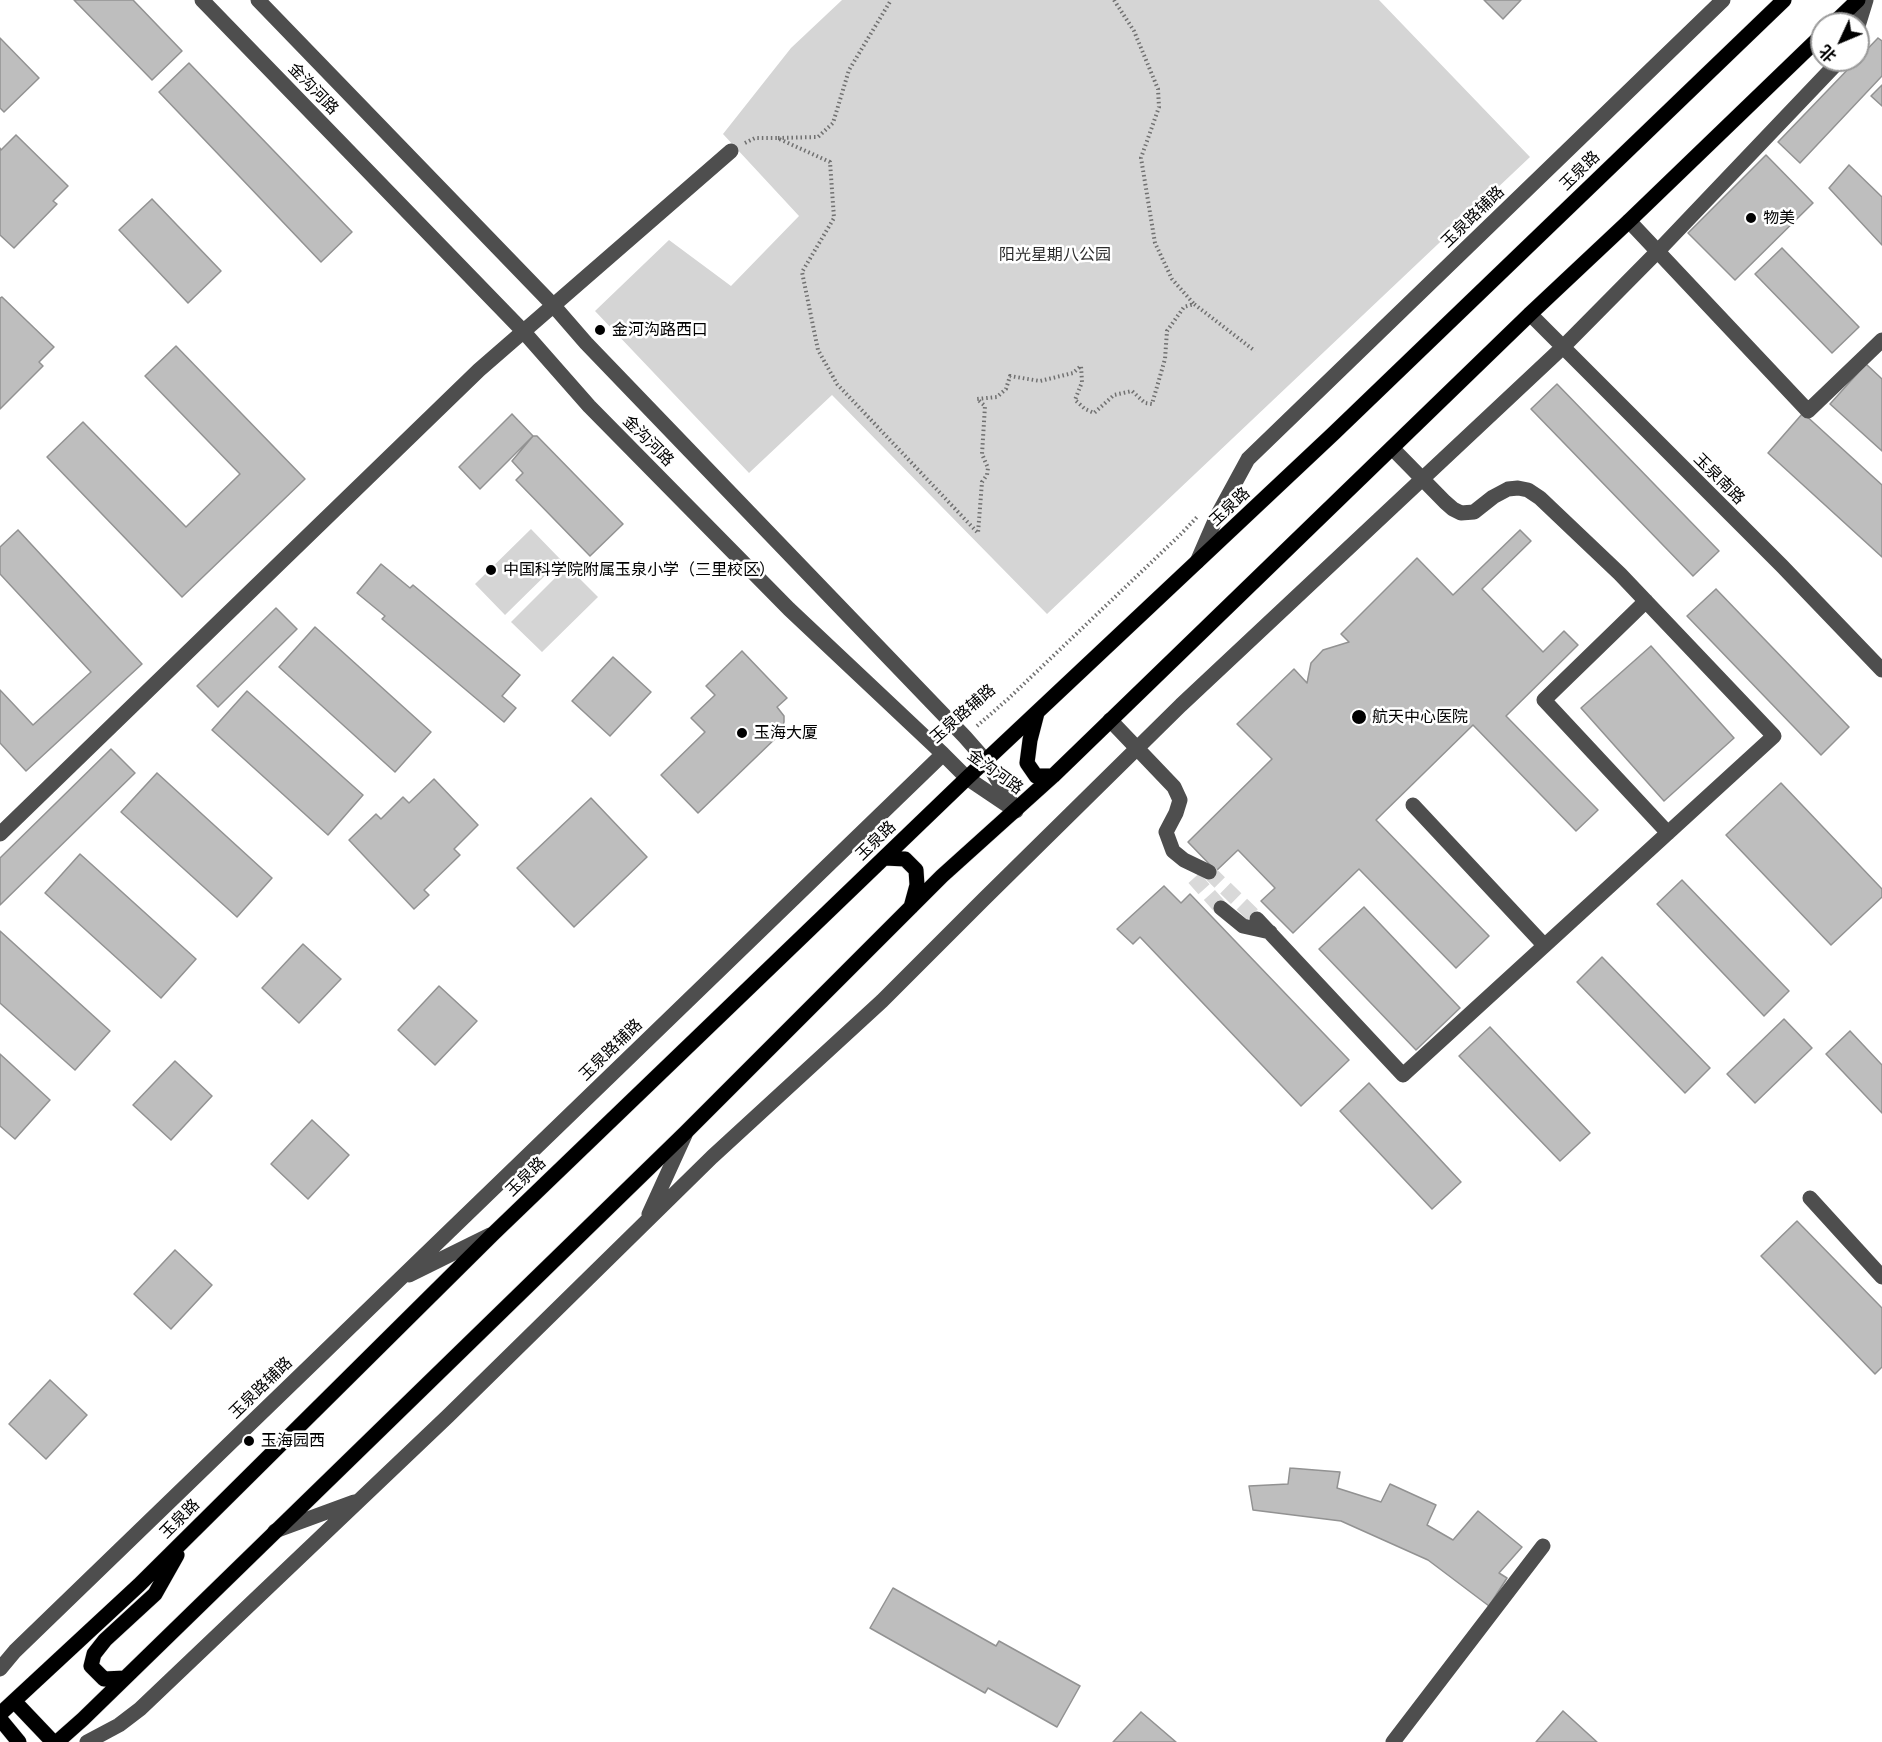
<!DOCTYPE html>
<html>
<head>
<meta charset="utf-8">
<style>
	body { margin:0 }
	#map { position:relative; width:1882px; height:1742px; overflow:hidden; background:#fff; font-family:"Work Sans","Noto Sans SC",sans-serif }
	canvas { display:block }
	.north { position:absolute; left:1810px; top:12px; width:60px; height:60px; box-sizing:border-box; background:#fff; border:2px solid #999; border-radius:50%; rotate:226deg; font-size:16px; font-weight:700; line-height:24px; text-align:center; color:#000 }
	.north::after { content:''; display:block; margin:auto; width:21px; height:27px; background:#000; clip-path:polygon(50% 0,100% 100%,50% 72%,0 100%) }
</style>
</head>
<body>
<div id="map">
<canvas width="1882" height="1742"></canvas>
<div class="north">北</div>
</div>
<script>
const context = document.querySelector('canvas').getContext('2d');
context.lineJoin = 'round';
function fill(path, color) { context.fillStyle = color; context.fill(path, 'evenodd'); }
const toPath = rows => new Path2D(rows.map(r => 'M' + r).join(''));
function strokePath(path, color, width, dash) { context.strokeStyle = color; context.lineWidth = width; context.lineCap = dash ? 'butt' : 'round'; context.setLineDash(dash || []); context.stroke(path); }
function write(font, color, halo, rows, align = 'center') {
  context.font = font + ' "Work Sans","Noto Sans SC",sans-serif'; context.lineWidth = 5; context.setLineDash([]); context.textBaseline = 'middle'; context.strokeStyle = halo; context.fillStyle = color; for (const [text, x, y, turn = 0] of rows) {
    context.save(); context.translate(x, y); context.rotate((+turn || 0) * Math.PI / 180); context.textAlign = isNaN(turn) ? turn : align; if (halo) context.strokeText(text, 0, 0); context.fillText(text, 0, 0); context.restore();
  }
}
const green = toPath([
	[842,0,1379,0,1530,157,1047,614,832,395,749,473,595,311,669,240,731,286,799,216,723,134,791,48],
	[531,529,561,560,505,615,475,584],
	[567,566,598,597,542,652,511,622]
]);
const building = toPath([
	[74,0,133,0,182,51,152,80,74,0],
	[1484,0,1521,0,1503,19,1484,0],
	[0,38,39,78,4,112,0,108,0,38],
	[1878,38,1882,41,1882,76,1800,163,1778,142,1878,38],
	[189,63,352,232,321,262,159,92,189,63],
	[1882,85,1882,106,1871,96,1882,85],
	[16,135,68,186,53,201,57,204,14,248,0,235,0,148,1,150,16,135],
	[1766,155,1813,203,1735,280,1688,233,1766,155],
	[1849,165,1882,197,1882,245,1829,188,1849,165],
	[152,199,221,271,188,303,119,230,152,199],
	[1782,248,1859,327,1832,353,1755,274,1782,248],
	[2,297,54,347,39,362,43,366,0,409,0,298,2,297],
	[176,346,305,479,182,597,47,457,83,422,186,527,240,474,145,376,176,346],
	[1866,364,1882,379,1882,451,1830,404,1866,364],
	[1557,384,1719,551,1693,576,1531,409,1557,384],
	[1803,413,1882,485,1882,557,1768,453,1803,413],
	[512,414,533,436,480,489,459,467,512,414],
	[533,436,537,436,623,524,590,556,516,480,523,473,512,461,533,436],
	[18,530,142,664,26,771,0,743,0,690,33,725,91,672,0,574,0,547,18,530],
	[1520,530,1531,541,1482,589,1543,652,1564,631,1578,645,1506,716,1598,810,1576,831,1473,725,1376,820,1489,936,1456,968,1359,869,1293,933,1261,901,1275,888,1238,850,1216,871,1188,842,1272,759,1237,724,1294,669,1307,683,1311,663,1323,650,1349,642,1341,634,1417,558,1453,595,1520,530],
	[381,564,410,588,413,585,520,675,502,696,516,708,504,722,382,619,385,616,357,593,381,564],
	[1716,589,1849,727,1821,755,1687,616,1716,589],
	[276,608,297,629,218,707,197,686,276,608],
	[315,627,431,732,395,772,279,667,315,627],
	[1651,646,1734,738,1664,801,1581,708,1651,646],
	[742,651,787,698,777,707,784,716,784,722,780,734,698,813,661,775,705,732,691,718,715,695,706,686,742,651],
	[613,657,651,692,610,736,572,701,613,657],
	[247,691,363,795,328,835,212,730,247,691],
	[111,749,135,773,0,905,0,858,111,749],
	[157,773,272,878,237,917,121,812,157,773],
	[434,779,478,825,454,849,460,855,424,890,429,895,414,909,349,840,376,814,381,819,403,797,409,803,434,779],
	[1781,783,1882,889,1882,897,1831,945,1726,835,1781,783],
	[591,798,647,857,574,927,517,868,591,798],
	[80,854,196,959,161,998,45,893,80,854],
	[1682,880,1789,991,1764,1016,1657,904,1682,880],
	[1164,886,1181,903,1190,894,1349,1060,1301,1106,1140,937,1133,944,1117,929,1164,886],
	[1364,907,1460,1008,1416,1050,1319,949,1364,907],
	[0,931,110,1031,75,1070,0,1003,0,931],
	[303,944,341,979,299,1023,262,988,303,944],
	[1602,957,1710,1068,1685,1093,1577,982,1602,957],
	[439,986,477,1021,435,1065,398,1030,439,986],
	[1784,1019,1812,1048,1755,1103,1727,1074,1784,1019],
	[1490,1027,1590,1133,1560,1161,1459,1056,1490,1027],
	[1850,1031,1882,1065,1882,1113,1826,1054,1850,1031],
	[0,1054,50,1100,15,1139,0,1126,0,1054],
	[175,1061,212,1096,171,1140,133,1105,175,1061],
	[1369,1083,1461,1182,1432,1209,1340,1111,1369,1083],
	[312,1120,349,1155,308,1199,271,1164,312,1120],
	[1797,1221,1882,1308,1882,1367,1875,1374,1761,1256,1797,1221],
	[175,1250,212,1285,171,1329,134,1294,175,1250],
	[50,1380,87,1415,46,1459,9,1424,50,1380],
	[1290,1468,1340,1472,1337,1488,1381,1502,1390,1484,1436,1505,1427,1525,1453,1540,1478,1511,1522,1547,1499,1573,1507,1578,1489,1606,1428,1560,1341,1521,1253,1510,1249,1486,1288,1484,1290,1468],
	[893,1588,996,1646,999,1641,1080,1686,1057,1727,988,1688,985,1693,870,1628,893,1588],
	[1563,1711,1597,1742,1536,1742,1563,1711],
	[1141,1712,1176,1742,1113,1742,1141,1712]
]);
const minorTunnel = toPath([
	[1209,872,1257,919],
	[1194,878,1221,908]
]);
const path = toPath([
	[1114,0,1134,31,1158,89,1159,107,1141,158,1155,243,1172,279,1194,304],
	[778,138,818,137,833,123,849,70,891,0],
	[745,143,755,138,777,138,830,162,834,218,802,272,818,350,837,384,978,533,982,482,987,475,988,468,982,454,985,406,977,399,997,397,1006,389,1010,376,1040,381,1073,373,1081,366,1082,382,1075,400,1085,409,1094,413,1114,395,1132,391,1145,403,1152,404,1165,359,1167,331,1184,307,1194,304,1255,351],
	[977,726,1008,699,1181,534,1198,516]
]);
const minor = toPath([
	[202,0,523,331,589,406,789,609,943,754,967,778,1016,811],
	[258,0,553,305,586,343,965,737,986,761,1014,807],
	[1858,26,1866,0],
	[1629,221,1808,411,1882,340],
	[1530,314,1782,566,1882,670],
	[1197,562,1217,516,1248,459,1723,0],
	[1646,601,1544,700,1668,833],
	[1110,720,1174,787,1180,800,1176,813,1166,832,1173,851,1184,860,1209,872],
	[1413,805,1544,945],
	[0,834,479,370,731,151],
	[1221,908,1243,926,1270,932],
	[1257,919,1403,1075,1774,736,1620,574,1540,498,1528,490,1518,488,1508,489,1493,497,1474,512,1461,513,1453,509,1445,502,1392,448],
	[1810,1198,1882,1277],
	[649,1214,685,1135],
	[409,1275,490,1235],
	[275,1531,354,1502],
	[0,1669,15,1651,943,754],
	[87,1742,119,1725,140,1709,448,1416,712,1157,882,1001,984,899,1181,705,1563,347,1658,251,1840,60],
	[1393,1742,1543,1546]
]);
const major = toPath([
	[1833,24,1858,0],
	[1037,713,1030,740,1027,763,1036,776,1053,776],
	[885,858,905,859,916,870,917,885,911,907],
	[125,1678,104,1679,91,1666,94,1654,105,1640,155,1594,177,1555],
	[14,1701,53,1742],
	[0,1714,139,1585,493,1234,967,778,1334,433,1784,0],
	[0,1719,19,1742],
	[57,1742,83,1719,685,1133,942,876,1053,776,1530,314,1629,221,1822,35]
]);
const markers = [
	[1751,218,6,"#000"],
	[600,330,6,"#000"],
	[491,570,6,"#000"],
	[1359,717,8,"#000"],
	[742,733,6,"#000"],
	[249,1441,6,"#000"]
];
const streetNames = [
	["金沟河路",313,89,46],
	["玉泉路",1580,171,-44],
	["玉泉路辅路",1473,217,-44],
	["金沟河路",648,441,45],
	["玉泉南路",1719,479,45],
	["玉泉路",1230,507,-43],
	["玉泉路辅路",963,714,-41],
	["金沟河路",995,772,36],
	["玉泉路",876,841,-44],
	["玉泉路辅路",611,1050,-44],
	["玉泉路",526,1177,-44],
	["玉泉路辅路",261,1388,-44],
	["玉泉路",180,1519,-45]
];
const poiNames = [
	["物美",1763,218],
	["金河沟路西口",612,330],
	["中国科学院附属玉泉小学（三里校区）",503,570],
	["航天中心医院",1372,717],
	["玉海大厦",754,733],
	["玉海园西",261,1441]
];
const parkNames = [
	["阳光星期八公园",1055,255]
];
fill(green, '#d5d5d5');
fill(building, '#bebebe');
strokePath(building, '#929292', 1.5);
strokePath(minorTunnel, '#d9d9d9', 15, [15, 8]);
strokePath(major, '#dbdbdb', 16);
strokePath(path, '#707070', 4, [1.5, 3]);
strokePath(minor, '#4e4e4e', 15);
strokePath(major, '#000', 15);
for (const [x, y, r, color] of markers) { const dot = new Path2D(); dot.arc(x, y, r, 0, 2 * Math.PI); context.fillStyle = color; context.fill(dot); strokePath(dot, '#fff', 2); }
write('16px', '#000', '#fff', streetNames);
write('16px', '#000', '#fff', poiNames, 'left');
write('16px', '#2c2c2c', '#fff', parkNames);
</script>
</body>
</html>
